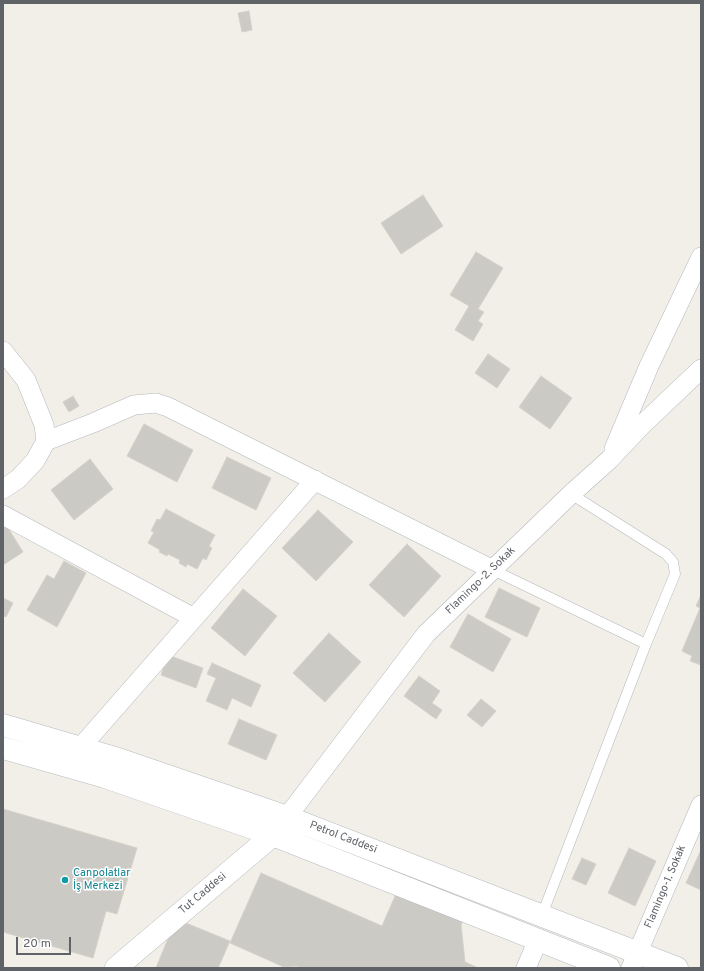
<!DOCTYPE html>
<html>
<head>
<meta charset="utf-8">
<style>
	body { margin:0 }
	#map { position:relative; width:704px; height:971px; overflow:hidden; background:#f1efe8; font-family:Overpass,sans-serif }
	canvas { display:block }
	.frame { position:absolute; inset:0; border:4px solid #5f6368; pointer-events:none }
	.scale { position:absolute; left:16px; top:937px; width:55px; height:18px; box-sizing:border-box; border:2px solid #5f6368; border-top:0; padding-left:5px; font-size:12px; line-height:14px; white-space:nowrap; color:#5f6368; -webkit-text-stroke:3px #fff; paint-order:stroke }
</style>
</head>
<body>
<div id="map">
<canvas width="704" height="971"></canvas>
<div class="frame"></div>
<div class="scale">20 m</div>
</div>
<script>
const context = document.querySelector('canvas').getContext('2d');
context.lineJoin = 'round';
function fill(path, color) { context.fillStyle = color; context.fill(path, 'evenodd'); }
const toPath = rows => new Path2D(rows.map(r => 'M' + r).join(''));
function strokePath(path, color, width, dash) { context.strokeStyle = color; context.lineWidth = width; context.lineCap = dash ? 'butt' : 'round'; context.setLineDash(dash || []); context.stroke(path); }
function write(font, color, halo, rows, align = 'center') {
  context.font = font + ' Overpass,sans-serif'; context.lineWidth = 3; context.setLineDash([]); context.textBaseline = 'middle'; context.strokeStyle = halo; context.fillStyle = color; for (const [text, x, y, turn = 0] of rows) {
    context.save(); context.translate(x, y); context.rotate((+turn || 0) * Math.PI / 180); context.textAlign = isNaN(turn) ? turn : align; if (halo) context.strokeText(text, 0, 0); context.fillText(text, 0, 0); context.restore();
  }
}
const building = toPath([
	[249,11,252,30,242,32,238,13,249,11],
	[423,195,443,226,401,254,381,223,423,195],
	[476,252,503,268,478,309,484,312,478,321,483,324,473,341,455,330,469,306,450,295,476,252],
	[488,354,510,369,497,388,475,373,488,354],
	[541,376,572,398,550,429,519,407,541,376],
	[73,396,79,406,69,412,63,402,73,396],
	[144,424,193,450,177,482,127,456,144,424],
	[227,457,271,478,256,510,212,488,227,457],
	[90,459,113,489,74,520,51,490,90,459],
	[166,509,215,535,209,546,212,548,206,560,203,558,197,569,187,564,186,567,179,563,180,560,168,554,167,556,159,552,160,550,148,543,154,532,151,531,157,519,160,520,166,509],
	[318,510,353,542,316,581,282,548,318,510],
	[5,523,23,552,3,565,3,524,5,523],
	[407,544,441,576,404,617,369,585,407,544],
	[64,561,86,573,57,627,27,610,47,575,54,579,64,561],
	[499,588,540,608,527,637,485,617,499,588],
	[243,589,277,616,245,656,211,628,243,589],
	[701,595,701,665,690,661,692,656,682,651,700,608,696,606,701,595],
	[3,598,13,603,6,617,3,616,3,598],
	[468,614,511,639,493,672,450,647,468,614],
	[329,633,361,662,325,702,293,673,329,633],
	[168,655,203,668,196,688,161,675,168,655],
	[212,663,261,685,251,707,232,698,227,710,206,701,216,678,207,674,212,663],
	[419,676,440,691,432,703,442,710,436,719,404,696,419,676],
	[481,699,496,711,482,727,467,715,481,699],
	[239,719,277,735,266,760,228,744,239,719],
	[3,809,137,848,117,914,106,911,93,958,3,932,3,809],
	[629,848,656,861,635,906,608,893,629,848],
	[700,852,701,852,701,890,686,883,700,852],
	[582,858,596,864,586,885,572,879,582,858],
	[261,873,382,926,399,887,465,916,461,925,465,962,478,968,297,968,298,966,284,967,230,943,261,873],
	[176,919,230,941,218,968,156,968,176,919]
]);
const lane = toPath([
	[493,570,646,644],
	[542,915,646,644,675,574,673,562,666,554,571,494]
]);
const street = toPath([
	[3,351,26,380,44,425,46,441,35,461,18,479,3,489],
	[46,441,93,423,134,405,156,403,168,407,493,570],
	[614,449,649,366,701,257],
	[3,515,194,618],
	[80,748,315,480],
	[287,817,426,634,571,494,609,460,643,424,701,369],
	[526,968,538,940],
	[631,968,701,805]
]);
const secondary = toPath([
	[3,725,115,758,287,817,677,968],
	[3,748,105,777,273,835,609,968],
	[116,968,273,835,280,826]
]);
const markers = [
	[65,880,4,"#0f9aa8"]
];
const streetNames = [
	["Flamingo-2. Sokak",481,581,-44],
	["Petrol Caddesi",343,838,21],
	["Flamingo-1. Sokak",666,887,-67],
	["Tut Caddesi",203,894,-40]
];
const cultureNames = [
	["Canpolatlar",73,874],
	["İş Merkezi",73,887]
];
fill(building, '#cccac5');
strokePath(building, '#d6d1c6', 1);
strokePath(lane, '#b5b8bc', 11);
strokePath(street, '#b5b8bc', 20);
strokePath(secondary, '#b6babf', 23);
strokePath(lane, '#fff', 10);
strokePath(street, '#fff', 19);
strokePath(secondary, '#fff', 22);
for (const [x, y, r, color] of markers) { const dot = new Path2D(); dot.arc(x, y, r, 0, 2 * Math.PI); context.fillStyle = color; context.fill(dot); strokePath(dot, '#fff', 1.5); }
write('11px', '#5f6368', '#fff', streetNames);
write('11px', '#0d838f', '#fff', cultureNames, 'left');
</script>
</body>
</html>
